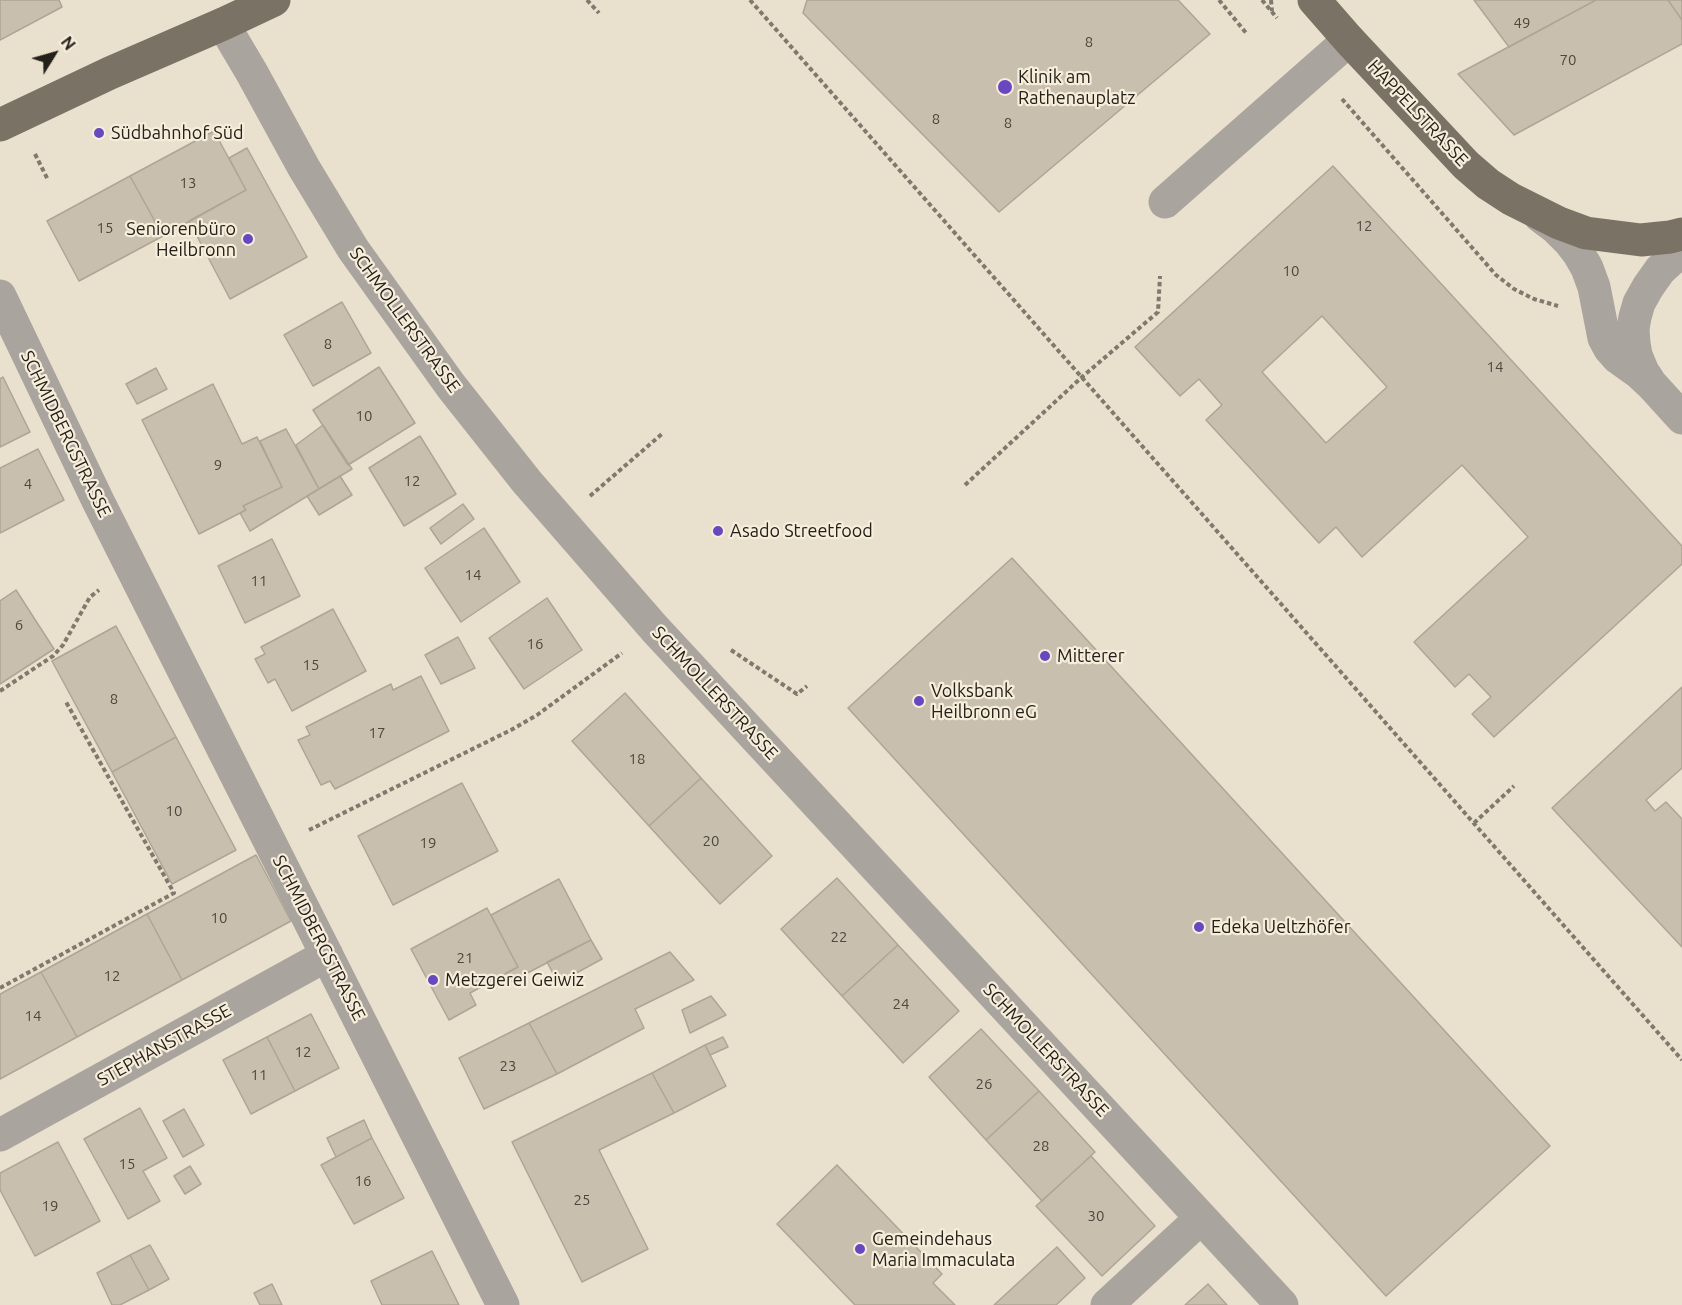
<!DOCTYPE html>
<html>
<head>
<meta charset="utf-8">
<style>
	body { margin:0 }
	#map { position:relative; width:1682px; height:1305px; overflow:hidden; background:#eae0ce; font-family:Ubuntu,sans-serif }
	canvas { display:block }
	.north { position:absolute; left:24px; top:24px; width:60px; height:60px; -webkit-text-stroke:4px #f7eddb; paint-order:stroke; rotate:53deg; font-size:16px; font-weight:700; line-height:24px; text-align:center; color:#24201a }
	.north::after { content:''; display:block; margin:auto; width:21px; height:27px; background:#24201a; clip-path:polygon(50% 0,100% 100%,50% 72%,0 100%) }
</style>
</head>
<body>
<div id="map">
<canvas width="1682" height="1305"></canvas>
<div class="north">N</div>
</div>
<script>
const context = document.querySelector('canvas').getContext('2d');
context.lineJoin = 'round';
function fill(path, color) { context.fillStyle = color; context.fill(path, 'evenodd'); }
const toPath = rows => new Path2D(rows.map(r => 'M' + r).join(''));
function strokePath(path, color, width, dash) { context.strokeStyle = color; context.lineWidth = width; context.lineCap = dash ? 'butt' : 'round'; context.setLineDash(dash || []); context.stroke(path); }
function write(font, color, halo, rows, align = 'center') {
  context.font = font + ' Ubuntu,sans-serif'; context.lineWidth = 4.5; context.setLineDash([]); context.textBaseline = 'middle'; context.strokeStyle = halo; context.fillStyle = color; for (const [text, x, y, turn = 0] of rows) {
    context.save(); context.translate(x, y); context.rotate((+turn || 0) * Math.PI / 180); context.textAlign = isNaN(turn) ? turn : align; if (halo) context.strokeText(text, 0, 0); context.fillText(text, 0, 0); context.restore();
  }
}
const building = toPath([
	[0,0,59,0,62,7,0,40,0,0],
	[807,0,1178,0,1210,34,999,212,803,13,807,0],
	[1474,0,1596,0,1509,47,1474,0],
	[1596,0,1668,0,1682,20,1682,44,1514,135,1458,74,1596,0],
	[1668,0,1682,0,1682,20,1668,0],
	[214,131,246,190,163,236,130,176,214,131],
	[247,148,307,257,230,299,189,221,246,190,229,158,247,148],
	[1333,166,1682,546,1682,564,1494,737,1472,714,1491,697,1469,674,1455,687,1414,642,1528,537,1462,465,1362,557,1336,527,1319,543,1206,420,1222,405,1199,379,1180,396,1135,347,1333,166],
	[1322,316,1387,387,1326,443,1262,372,1322,316],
	[130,176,163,236,79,281,47,221,130,176],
	[342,302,371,353,313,386,284,335,342,302],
	[379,367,415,423,348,465,313,410,379,367],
	[156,368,167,389,137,404,126,384,156,368],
	[3,377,30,432,0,447,0,379,3,377],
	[213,384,242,444,257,437,282,487,243,506,246,510,199,534,142,420,213,384],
	[323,425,352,469,319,489,296,445,323,425],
	[286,429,319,489,250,531,240,513,246,510,243,506,282,487,260,441,286,429],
	[420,436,456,494,404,526,369,468,420,436],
	[38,449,64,500,0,533,0,468,38,449],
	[340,476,352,495,319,515,307,496,340,476],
	[463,504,474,519,441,544,430,528,463,504],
	[484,528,520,582,461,622,425,568,484,528],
	[272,539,300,596,245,623,218,566,272,539],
	[1012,558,1550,1146,1386,1296,848,708,1012,558],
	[16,590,54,649,0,684,0,601,16,590],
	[547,598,582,650,524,689,489,638,547,598],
	[333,609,366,671,292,711,275,679,268,683,255,659,265,654,261,647,333,609],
	[116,626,176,737,112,772,52,661,116,626],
	[458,637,475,668,441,684,425,655,458,637],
	[421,676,449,731,335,789,330,781,321,785,298,740,310,735,306,727,391,684,393,690,421,676],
	[1682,687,1682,768,1646,800,1655,811,1666,802,1682,819,1682,947,1552,808,1682,687],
	[625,693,701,778,649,826,572,741,625,693],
	[176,737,236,850,172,884,112,772,176,737],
	[701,778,772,856,720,904,649,826,701,778],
	[462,783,498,851,393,905,358,836,462,783],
	[256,855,291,921,182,980,147,914,256,855],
	[837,878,898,945,842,996,781,929,837,878],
	[559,879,591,940,510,982,506,973,518,967,491,915,559,879],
	[487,908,518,967,470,993,476,1005,449,1020,411,949,487,908],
	[147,914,182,980,77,1037,41,972,147,914],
	[591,940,602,959,558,983,547,962,591,940],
	[898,945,959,1011,903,1063,842,996,898,945],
	[670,952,694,980,635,1009,644,1028,557,1074,529,1023,670,952],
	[41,972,77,1037,0,1079,0,994,41,972],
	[711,996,726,1015,690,1033,682,1010,711,996],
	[311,1014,339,1068,295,1091,267,1037,311,1014],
	[529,1023,557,1074,484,1109,459,1058,529,1023],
	[981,1029,1039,1091,986,1140,929,1077,981,1029],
	[267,1037,295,1091,251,1114,223,1060,267,1037],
	[723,1037,728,1047,710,1055,705,1045,723,1037],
	[705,1045,726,1086,674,1113,652,1073,705,1045],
	[652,1073,674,1113,599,1150,648,1249,582,1282,512,1142,652,1073],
	[1039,1091,1095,1152,1042,1201,986,1140,1039,1091],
	[140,1108,167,1158,143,1171,160,1201,128,1219,84,1139,140,1108],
	[184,1109,204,1145,183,1157,163,1121,184,1109],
	[364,1120,372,1138,336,1157,327,1138,364,1120],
	[372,1138,404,1198,354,1224,321,1165,372,1138],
	[58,1142,100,1221,35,1256,0,1190,0,1173,58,1142],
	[1091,1156,1155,1226,1102,1276,1036,1206,1091,1156],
	[837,1165,942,1274,933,1283,955,1305,855,1305,777,1224,837,1165],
	[190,1166,201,1184,185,1194,174,1176,190,1166],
	[150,1245,169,1279,149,1290,130,1255,150,1245],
	[1057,1247,1085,1278,1056,1305,994,1305,1057,1247],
	[432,1251,459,1305,382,1305,371,1281,432,1251],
	[130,1255,149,1290,120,1305,112,1305,97,1273,130,1255],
	[272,1284,282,1305,260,1305,254,1293,272,1284],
	[1208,1284,1227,1305,1185,1305,1208,1284]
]);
const path = toPath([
	[587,0,599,13],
	[750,0,1682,1060],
	[1219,0,1247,34],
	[1262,0,1277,18],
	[1271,0,1272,11],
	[1342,99,1496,275,1514,289,1534,299,1558,306],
	[35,154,48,180],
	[965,485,1082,377,1158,312,1160,276],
	[590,496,663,433],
	[731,650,797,694,807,686],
	[0,691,53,656,63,645,90,597,99,590],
	[1474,823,1514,786],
	[309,830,511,730,537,715,622,653],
	[0,988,174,893,66,702]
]);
const minor = toPath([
	[223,24,252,73,304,168,353,249,451,386,527,482,655,629,1282,1305],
	[1165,202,1349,40],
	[1540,216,1556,228,1569,241,1579,254,1587,268,1594,287,1604,338,1610,349,1617,357,1638,372,1652,385,1682,418],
	[0,296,98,501,503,1305],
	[1649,381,1643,372,1636,355,1634,343,1633,329,1635,317,1639,303,1648,287,1660,270,1682,250],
	[0,1135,327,955],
	[1107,1305,1201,1218]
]);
const major = toPath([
	[1314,0,1349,40,1466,165,1488,184,1511,199,1559,223,1586,233,1641,240,1670,237,1682,234],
	[0,125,110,73,223,24,274,0]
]);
const markers = [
	[1005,87,8,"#6947c0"],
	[99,133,6,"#6947c0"],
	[248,239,6,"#6947c0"],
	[718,531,6,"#6947c0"],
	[1045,656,6,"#6947c0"],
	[919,701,6,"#6947c0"],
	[1199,927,6,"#6947c0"],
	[433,980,6,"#6947c0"],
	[860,1249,6,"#6947c0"]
];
const numberNames = [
	["49",1522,23],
	["8",1089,42],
	["70",1568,60],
	["8",936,119],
	["8",1008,123],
	["13",188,183],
	["12",1364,226],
	["15",105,228],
	["10",1291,271],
	["8",328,344],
	["14",1495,367],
	["10",364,416],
	["9",218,465],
	["12",412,481],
	["4",28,484],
	["14",473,575],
	["11",259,581],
	["6",19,625],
	["16",535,644],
	["15",311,665],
	["8",114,699],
	["17",377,733],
	["18",637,759],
	["10",174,811],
	["20",711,841],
	["19",428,843],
	["10",219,918],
	["22",839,937],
	["21",465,958],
	["12",112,976],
	["24",901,1004],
	["14",33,1016],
	["12",303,1052],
	["23",508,1066],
	["11",259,1075],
	["26",984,1084],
	["28",1041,1146],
	["15",127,1164],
	["16",363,1181],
	["25",582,1200],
	["19",50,1206],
	["30",1096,1216]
];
const poiNames = [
	["Klinik am",1018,77],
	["Rathenauplatz",1018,98],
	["Südbahnhof Süd",111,133],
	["Seniorenbüro",236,229,"right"],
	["Heilbronn",236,250,"right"],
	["Asado Streetfood",730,531],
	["Mitterer",1057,656],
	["Volksbank",931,691],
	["Heilbronn eG",931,712],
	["Edeka Ueltzhöfer",1211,927],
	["Metzgerei Geiwiz",445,980],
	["Gemeindehaus",872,1239],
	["Maria Immaculata",872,1260]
];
const streetNames = [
	["HAPPELSTRASSE",1418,113,47],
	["SCHMOLLERSTRASSE",405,320,54],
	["SCHMIDBERGSTRASSE",66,434,64],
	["SCHMOLLERSTRASSE",715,693,47],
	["SCHMIDBERGSTRASSE",319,938,63],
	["STEPHANSTRASSE",164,1045,-29],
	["SCHMOLLERSTRASSE",1046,1050,47]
];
fill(building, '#c9bfae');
strokePath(building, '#aea594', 1.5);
strokePath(path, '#80796e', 4, [4.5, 3]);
strokePath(minor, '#a9a49d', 33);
strokePath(major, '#7a7265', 33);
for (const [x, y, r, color] of markers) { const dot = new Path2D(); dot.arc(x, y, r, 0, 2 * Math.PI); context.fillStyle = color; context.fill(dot); strokePath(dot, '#f7eddb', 2); }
write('15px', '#4d483f', null, numberNames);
write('18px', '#24201a', '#f7eddb', poiNames, 'left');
write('18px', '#24201a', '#f7eddb', streetNames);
</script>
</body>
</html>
